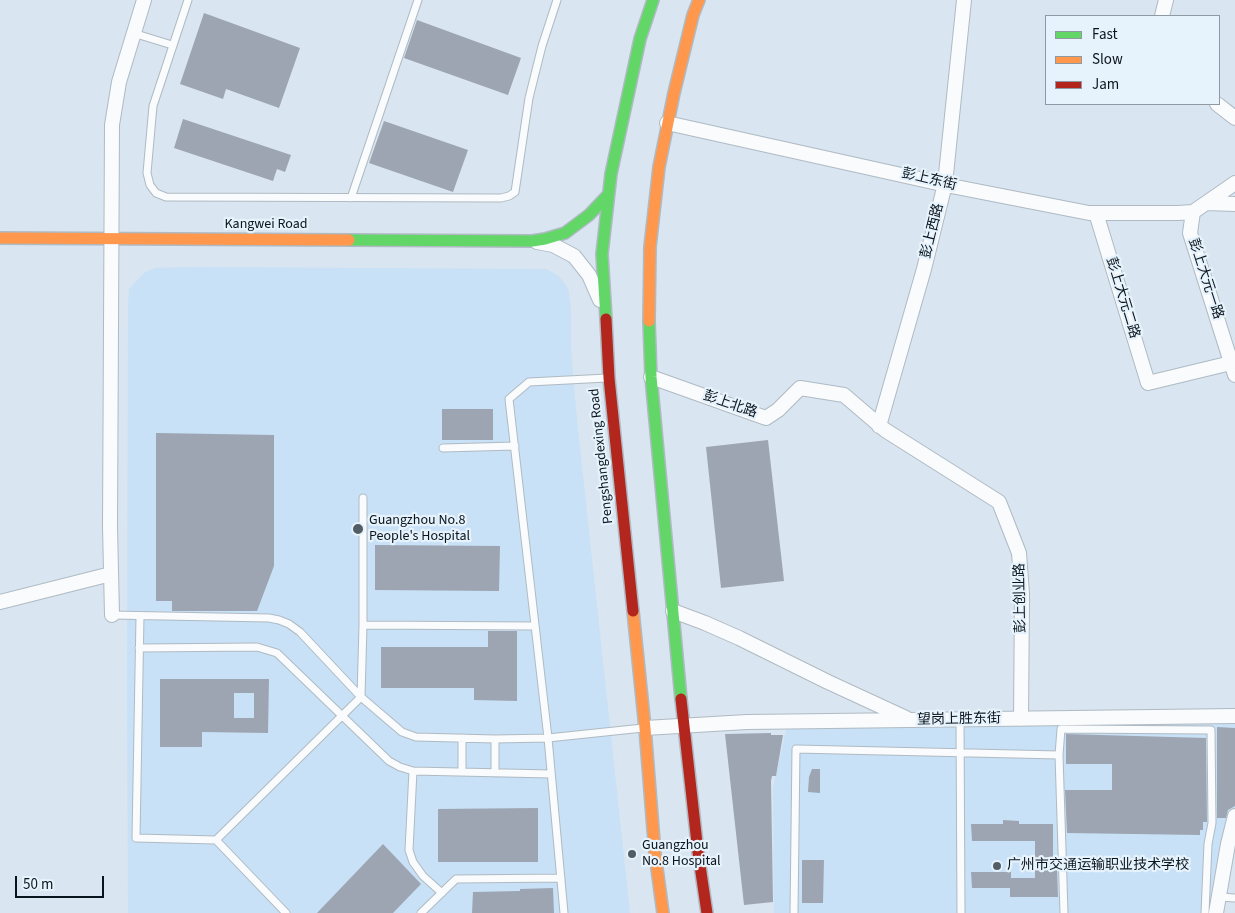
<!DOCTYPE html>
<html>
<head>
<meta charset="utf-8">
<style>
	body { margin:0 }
	#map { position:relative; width:1235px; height:913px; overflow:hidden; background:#d9e5f0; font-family:"Source Sans 3",sans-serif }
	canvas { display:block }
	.legend { position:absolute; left:1045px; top:15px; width:175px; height:90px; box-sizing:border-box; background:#e6f2fc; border:1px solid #8e99a2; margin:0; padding:6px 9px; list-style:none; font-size:15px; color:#0a141c }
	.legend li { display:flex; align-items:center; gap:10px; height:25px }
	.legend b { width:25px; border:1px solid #8e99a2 }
	.scale { position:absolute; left:15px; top:876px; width:89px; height:22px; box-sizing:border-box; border:2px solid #0a141c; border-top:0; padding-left:6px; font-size:15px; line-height:18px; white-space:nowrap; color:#0a141c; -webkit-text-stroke:4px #e6f2fc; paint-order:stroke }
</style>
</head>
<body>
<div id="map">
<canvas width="1235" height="913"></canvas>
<ul class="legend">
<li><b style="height:6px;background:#63d668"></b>Fast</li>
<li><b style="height:6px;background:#ff974d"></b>Slow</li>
<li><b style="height:6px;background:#b3261e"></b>Jam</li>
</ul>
<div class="scale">50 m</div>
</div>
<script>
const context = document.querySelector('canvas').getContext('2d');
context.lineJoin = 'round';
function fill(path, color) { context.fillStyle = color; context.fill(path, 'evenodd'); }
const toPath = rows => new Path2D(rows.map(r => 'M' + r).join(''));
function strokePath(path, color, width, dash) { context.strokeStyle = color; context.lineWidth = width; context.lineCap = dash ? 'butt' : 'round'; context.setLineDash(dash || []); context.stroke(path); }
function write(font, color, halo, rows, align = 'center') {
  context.font = font + ' "Source Sans 3","Noto Sans SC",sans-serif'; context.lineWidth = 4.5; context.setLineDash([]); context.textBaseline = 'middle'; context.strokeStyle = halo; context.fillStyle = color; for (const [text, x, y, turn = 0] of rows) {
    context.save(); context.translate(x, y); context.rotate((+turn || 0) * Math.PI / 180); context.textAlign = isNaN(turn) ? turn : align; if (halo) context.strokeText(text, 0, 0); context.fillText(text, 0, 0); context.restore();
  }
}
const built = toPath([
	[194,267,546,269,559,276,568,288,571,309,571,349,576,410,630,913,128,913,127,689,128,305,129,289,144,273,155,268],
	[1235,724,1235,806,1209,913,774,913,773,788,787,726]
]);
const building = toPath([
	[204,13,300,48,279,108,226,89,223,99,180,84],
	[417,20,521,58,508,95,404,58],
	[183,119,291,155,285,172,277,169,273,181,174,148],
	[384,121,468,150,453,192,369,163],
	[442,409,493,409,493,440,442,440],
	[156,433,274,435,274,566,257,611,172,611,172,601,156,601],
	[768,440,784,581,721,588,706,447],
	[375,545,500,546,499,591,375,590],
	[488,631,517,631,517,701,474,700,474,688,381,688,381,647,488,647],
	[160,679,269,679,268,733,202,732,202,747,160,747],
	[234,693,254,693,254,718,234,718],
	[1217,727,1235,728,1235,806,1228,810,1226,818,1217,818],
	[771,733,771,735,783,735,776,776,772,776,771,781,773,902,744,905,725,734],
	[1066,734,1206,738,1207,822,1203,822,1203,830,1200,830,1200,835,1067,833,1065,790,1112,790,1112,764,1066,764],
	[812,769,820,769,820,793,808,792,809,777],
	[538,808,538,862,438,862,438,809],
	[1003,820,1019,821,1019,824,1053,824,1053,868,1057,868,1058,897,1010,897,1010,888,972,888,971,872,1011,872,1011,878,1035,878,1035,841,972,841,971,824,1003,824],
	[383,844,421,884,393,913,317,913],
	[802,860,824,860,823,903,802,903],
	[553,888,554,913,472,913,473,892,520,891,520,889]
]);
const lane = toPath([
	[188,0,153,106,147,173,150,185,156,193,166,197,501,198,509,196,515,192,529,98,542,46,557,0],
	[133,33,172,45],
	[351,198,418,0],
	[443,448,515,446],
	[112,615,269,618,279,620,289,624,300,632,361,697,402,732,416,737,495,739,548,738,643,728],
	[140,616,136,838,216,840,286,913],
	[363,625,535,626],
	[139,648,257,647,277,653,389,761,400,767,413,771,551,774],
	[960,719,961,913],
	[462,738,462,772],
	[495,739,495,773],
	[413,771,409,850,413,862,423,876,442,893],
	[216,840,361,697,363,625,363,498],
	[1220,897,1235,898],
	[421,913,456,879,561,878],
	[564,913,548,738,509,399,529,382,607,378],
	[794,913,796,749,1059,755],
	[1064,913,1059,755,1061,729,1211,730,1212,823,1208,844,1205,913]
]);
const street = toPath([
	[1162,16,1166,0],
	[1217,104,1235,118],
	[667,123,951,186,1089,213,1178,213,1193,212,1235,183],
	[1206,203,1235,204],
	[1193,212,1190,233,1235,375],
	[1096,213,1148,383,1231,363],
	[537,242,553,245,574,256,589,275,600,300],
	[651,377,766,418,778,410,800,388,844,395,885,430,999,502,1019,553,1022,594,1021,719],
	[879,426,924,269,945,184,964,0],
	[0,602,111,574],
	[673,611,705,623,739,638,828,682,906,718],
	[112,615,110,526,112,125,119,82,144,0],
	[645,728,747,722,1235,716],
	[1216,913,1228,844,1235,816]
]);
const fast = toPath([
	[349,240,532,241,545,239,565,233,589,215,608,195],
	[606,319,602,254,611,174,640,39,653,0],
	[649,321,651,377,681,699]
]);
const slow = toPath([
	[0,238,349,240],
	[649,321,650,247,659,167,674,93,693,15,699,0],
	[633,611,645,728,655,854,663,913]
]);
const jam = toPath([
	[606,319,609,378,633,611],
	[681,699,698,852,707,913]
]);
const markers = [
	[358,529,6,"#525d66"],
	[632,854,5,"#525d66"],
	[997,866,5,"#525d66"]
];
const streetNames = [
	["彭上东街",929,180,13],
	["Kangwei Road",266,225],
	["彭上西路",933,231,-76],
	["彭上大元一路",1205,279,72],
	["彭上大元二路",1122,298,73],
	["彭上北路",730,405,19],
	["Pengshangdexing Road",602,456,-96],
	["彭上创业路",1021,598,-91],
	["望岗上胜东街",959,720,-1]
];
const poiNames = [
	["Guangzhou No.8",369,521],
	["People's Hospital",369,537],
	["Guangzhou",642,846],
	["No.8 Hospital",642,862],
	["广州市交通运输职业技术学校",1007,866]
];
fill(built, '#c8e1f6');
fill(building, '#9da5b2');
strokePath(lane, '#afbac3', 9);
strokePath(street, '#afbac3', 16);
strokePath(fast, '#afbac3', 14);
strokePath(slow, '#afbac3', 14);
strokePath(jam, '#afbac3', 14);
strokePath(lane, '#f9fbfd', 7);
strokePath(street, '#f9fbfd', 14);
strokePath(fast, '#63d668', 11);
strokePath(slow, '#ff974d', 11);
strokePath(jam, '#b3261e', 11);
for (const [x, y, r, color] of markers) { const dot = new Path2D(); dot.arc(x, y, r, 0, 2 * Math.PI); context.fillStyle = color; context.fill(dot); strokePath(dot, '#e6f2fc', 2); }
write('14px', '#0a141c', '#e6f2fc', streetNames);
write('14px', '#0a141c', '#e6f2fc', poiNames, 'left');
</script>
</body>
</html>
